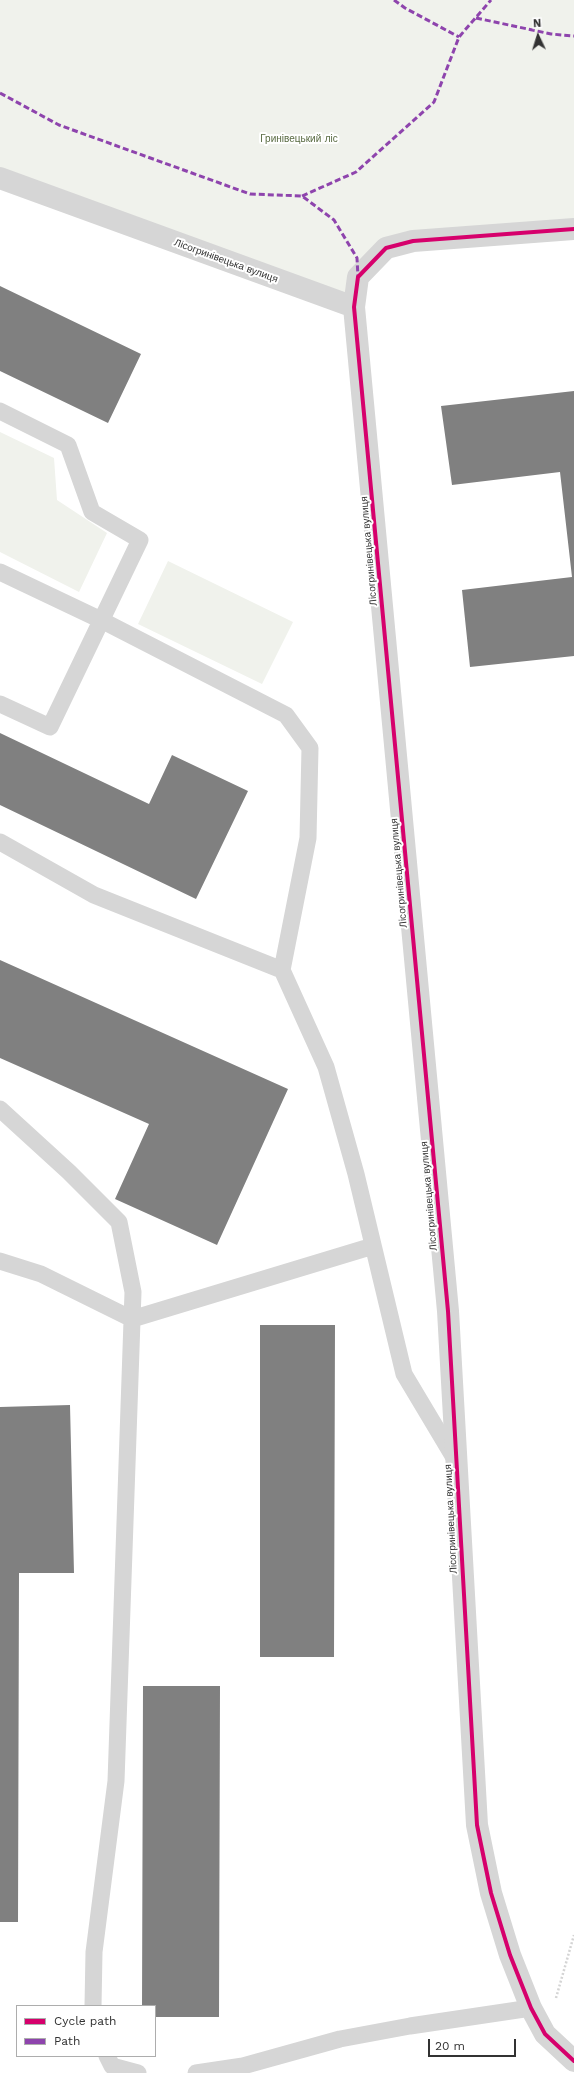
<!DOCTYPE html>
<html>
<head>
<meta charset="utf-8">
<style>
	body { margin:0 }
	#map { position:relative; width:574px; height:2073px; overflow:hidden; background:#fff; font-family:"Work Sans",sans-serif }
	canvas { display:block }
	.legend { position:absolute; left:16px; top:2005px; width:140px; height:52px; box-sizing:border-box; background:#fff; border:1px solid #adadad; margin:0; padding:5px 7px; list-style:none; font-size:12px; color:#323232 }
	.legend li { display:flex; align-items:center; gap:8px; height:20px }
	.legend b { width:20px; border:1px solid #adadad }
	.north { position:absolute; left:518px; top:16px; width:40px; height:40px; -webkit-text-stroke:3px #fff; paint-order:stroke; rotate:356deg; font-size:11px; font-weight:700; line-height:16px; text-align:center; color:#323232 }
	.north::after { content:''; display:block; margin:auto; width:14px; height:18px; background:#323232; clip-path:polygon(50% 0,100% 100%,50% 72%,0 100%) }
	.scale { position:absolute; left:428px; top:2039px; width:88px; height:18px; box-sizing:border-box; border:2px solid #323232; border-top:0; padding-left:5px; font-size:12px; line-height:14px; white-space:nowrap; color:#323232; -webkit-text-stroke:3px #fff; paint-order:stroke }
</style>
</head>
<body>
<div id="map">
<canvas width="574" height="2073"></canvas>
<ul class="legend">
<li><b style="height:5px;background:#d6006c"></b>Cycle path</li>
<li><b style="height:5px;background:#8e44ad"></b>Path</li>
</ul>
<div class="north">N</div>
<div class="scale">20 m</div>
</div>
<script>
const context = document.querySelector('canvas').getContext('2d');
context.lineJoin = 'round';
function fill(path, color) { context.fillStyle = color; context.fill(path, 'evenodd'); }
const toPath = rows => new Path2D(rows.map(r => 'M' + r).join(''));
function strokePath(path, color, width, dash) { context.strokeStyle = color; context.lineWidth = width; context.lineCap = dash ? 'butt' : 'round'; context.setLineDash(dash || []); context.stroke(path); }
function write(font, color, halo, rows, align = 'center') {
  context.font = font + ' "Work Sans",sans-serif'; context.lineWidth = 4; context.setLineDash([]); context.textBaseline = 'middle'; context.strokeStyle = halo; context.fillStyle = color; for (const [text, x, y, turn = 0] of rows) {
    context.save(); context.translate(x, y); context.rotate((+turn || 0) * Math.PI / 180); context.textAlign = isNaN(turn) ? turn : align; if (halo) context.strokeText(text, 0, 0); context.fillText(text, 0, 0); context.restore();
  }
}
const green = toPath([
	[0,0,574,0,574,229,386,248,354,307,0,178],
	[0,432,54,458,57,500,107,533,79,592,0,552],
	[168,561,293,622,262,684,138,624]
]);
const building = toPath([
	[0,286,141,354,108,423,0,371],
	[574,391,574,656,470,667,462,590,572,577,560,472,452,485,441,406],
	[0,733,149,804,172,755,248,791,196,899,0,805],
	[0,960,288,1089,217,1245,115,1199,149,1124,0,1058],
	[260,1325,335,1325,334,1657,260,1657],
	[70,1405,74,1573,19,1573,18,1922,0,1922,0,1407],
	[143,1686,220,1686,219,2017,155,2017,155,2006,142,2006]
]);
const path = toPath([
	[556,1998,574,1935]
]);
const service = toPath([
	[0,411,68,445,92,512,140,540,50,727,0,704],
	[0,572,101,620,286,715,310,748,308,838,282,970],
	[0,842,94,895,282,970,326,1067,356,1174,404,1374,456,1461],
	[0,1109,69,1172,119,1222,133,1292,116,1781,94,1952,93,2006],
	[0,1261,41,1274,132,1319,373,1246],
	[107,2056,112,2066,138,2073],
	[196,2073,243,2066,340,2039,410,2026,531,2008]
]);
const minor = toPath([
	[0,178,354,307],
	[574,229,413,241,386,248,358,277,354,307,448,1311,477,1825,491,1893,510,1955,531,2008,545,2034,574,2061]
]);
const quiet = toPath([
	[394,0,405,8,459,37],
	[476,18,551,34,574,36],
	[0,93,59,125,250,194,302,196,334,220,357,258,358,277],
	[302,196,356,172,434,102,459,37,491,0]
]);
const cycleway = toPath([
	[574,229,413,241,386,248,358,277,354,307,448,1311,477,1825,491,1893,510,1955,531,2008,545,2034,574,2061]
]);
const parkNames = [
	["Гринівецький ліс",299,139]
];
const streetNames = [
	["Лісогринівецька вулиця",226,261,20],
	["Лісогринівецька вулиця",369,551,-95],
	["Лісогринівецька вулиця",399,873,-95],
	["Лісогринівецька вулиця",429,1196,-95],
	["Лісогринівецька вулиця",451,1519,-93]
];
fill(green, '#f0f2ec');
fill(building, '#808080');
strokePath(path, '#d4d4d4', 2.5, [2, 2]);
strokePath(service, '#d6d6d6', 17);
strokePath(minor, '#d6d6d6', 22);
strokePath(quiet, '#8e44ad', 3, [6, 3]);
strokePath(cycleway, '#d6006c', 4);
write('10px', '#596b42', '#fff', parkNames);
write('10px', '#323232', '#fff', streetNames);
</script>
</body>
</html>
